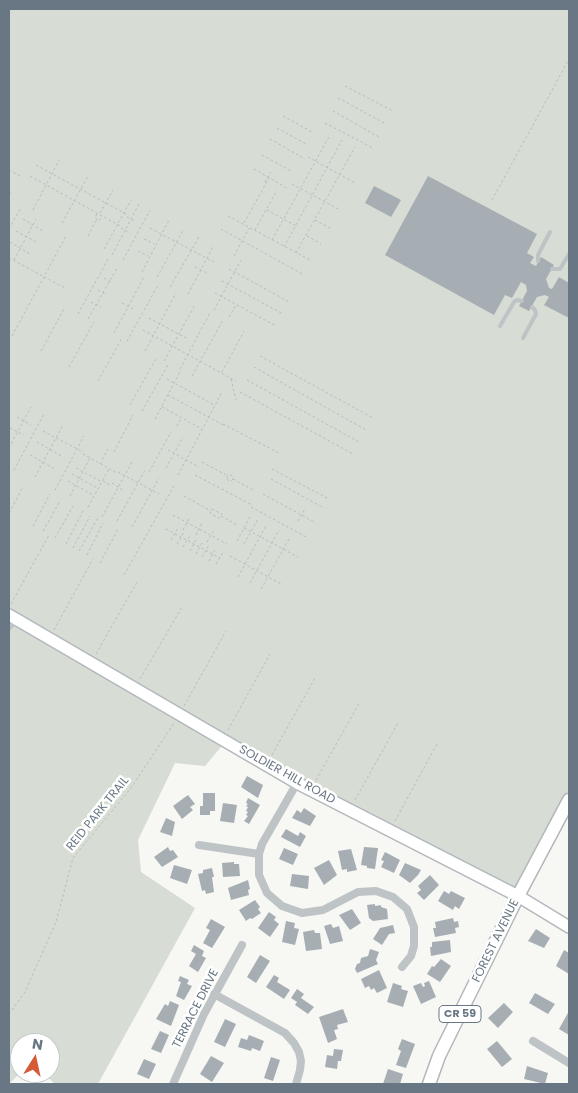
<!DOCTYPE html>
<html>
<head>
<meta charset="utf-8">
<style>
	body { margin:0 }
	#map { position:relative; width:578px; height:1093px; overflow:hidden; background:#f7f7f4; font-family:Poppins,sans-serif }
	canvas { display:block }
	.frame { position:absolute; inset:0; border:10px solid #687783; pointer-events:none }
	.north { position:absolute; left:10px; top:1033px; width:50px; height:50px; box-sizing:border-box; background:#fff; border:1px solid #c3c9cd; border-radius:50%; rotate:10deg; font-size:14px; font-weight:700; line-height:20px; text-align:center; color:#687783 }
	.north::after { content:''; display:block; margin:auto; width:18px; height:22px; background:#d55c36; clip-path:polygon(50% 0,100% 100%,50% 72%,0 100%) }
</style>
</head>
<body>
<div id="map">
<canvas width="578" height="1093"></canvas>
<div class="frame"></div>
<div class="north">N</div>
</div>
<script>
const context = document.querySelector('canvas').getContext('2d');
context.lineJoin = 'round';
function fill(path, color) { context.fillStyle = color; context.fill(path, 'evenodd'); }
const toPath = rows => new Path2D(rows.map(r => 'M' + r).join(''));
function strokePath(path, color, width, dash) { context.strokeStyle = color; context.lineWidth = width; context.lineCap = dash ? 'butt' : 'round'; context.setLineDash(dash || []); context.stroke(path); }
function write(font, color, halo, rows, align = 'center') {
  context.font = font + ' Poppins,sans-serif'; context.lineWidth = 5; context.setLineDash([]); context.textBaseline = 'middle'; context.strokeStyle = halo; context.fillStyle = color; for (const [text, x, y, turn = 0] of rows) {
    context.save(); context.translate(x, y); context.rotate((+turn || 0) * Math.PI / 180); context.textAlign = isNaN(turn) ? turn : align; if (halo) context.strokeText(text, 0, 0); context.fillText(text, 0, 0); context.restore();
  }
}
const green = toPath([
	[9,9,569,9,569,800,518,896,226,741,205,766,175,763,138,840,141,872,195,908,98,1084,55,1084,43,1073,50,1073,50,1043,20,1043,20,1073,26,1073,18,1075,9,1084]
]);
const building = toPath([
	[428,176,537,234,527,253,534,257,530,263,536,266,541,257,554,265,546,279,549,288,552,289,559,277,569,283,569,318,544,305,549,297,545,295,537,297,529,311,519,306,527,291,526,285,521,282,512,298,505,295,494,315,385,255],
	[374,186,401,200,391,217,365,203],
	[247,776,263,785,258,798,241,787],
	[203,793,215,793,215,811,210,811,210,815,200,815,200,806,203,806],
	[188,795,195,804,190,807,193,810,182,819,173,806],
	[248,798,260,805,249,824,244,821,248,816,246,815,248,812,246,811,248,807,246,806,248,804,246,803],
	[223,803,237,805,234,823,220,821],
	[304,808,316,816,310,826,292,818,297,810,301,813],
	[166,818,175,822,172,836,160,832],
	[286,829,298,836,300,832,306,836,300,847,281,837],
	[168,847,170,851,173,850,178,857,162,867,154,857],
	[364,847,378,848,375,869,367,868,367,866,361,865],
	[284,848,298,854,293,865,279,859],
	[351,849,357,870,347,872,347,869,342,870,338,851],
	[385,852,400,860,394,873,381,867,384,861,381,860],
	[329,860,337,875,324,885,314,868],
	[234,862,234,864,239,864,240,876,223,877,222,863],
	[405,863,421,870,418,875,410,883,399,875],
	[174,865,192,870,187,884,170,878],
	[212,868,214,877,212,877,214,892,206,894,205,890,202,891,198,874,203,873,203,870],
	[292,874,309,876,308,889,290,886],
	[430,875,439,885,424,900,417,893,421,890,418,886],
	[248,880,250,889,248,890,249,895,231,900,228,888],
	[444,891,449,894,451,891,465,898,459,909,455,906,453,910,438,901],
	[255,900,260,907,258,909,261,913,252,919,250,918,246,921,239,910],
	[375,904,375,906,381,905,381,907,387,909,388,919,373,921,369,918,367,905],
	[352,909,361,923,350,930,339,915],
	[269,912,276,917,274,920,279,924,270,937,258,928],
	[453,918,454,922,458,921,459,927,455,928,456,933,435,937,433,928,436,928,435,922],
	[211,919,225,927,212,948,203,943,210,930,206,928],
	[286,921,295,923,294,928,299,929,295,945,282,942],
	[331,924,333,928,339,926,343,941,330,944,324,926],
	[393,925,395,933,389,934,382,945,373,939,380,928],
	[536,929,550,938,544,948,528,941],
	[314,930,315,933,320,933,322,949,306,951,303,932],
	[450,940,451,952,431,956,430,947,432,947,432,942],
	[194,945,204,951,202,956,206,958,198,972,189,966,196,954,191,951],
	[370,949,379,952,376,960,378,964,357,973,355,969,357,964,360,963,361,958,368,956],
	[564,950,569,953,569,974,556,966],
	[260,955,270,961,256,983,247,977],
	[441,959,451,966,440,982,427,974,432,966,434,967],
	[379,970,387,988,377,993,374,988,371,990,369,986,365,988,361,979],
	[274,975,279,978,277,982,290,990,284,999,266,987],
	[180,976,189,980,187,984,192,986,184,1000,176,996,181,982,178,981],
	[429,981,436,997,421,1004,413,986,421,983,423,987,425,986,424,983],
	[393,983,402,986,401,989,408,991,403,1007,387,1002],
	[297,989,304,994,301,998,314,1007,308,1014,295,1005,297,1002,291,998],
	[535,993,555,1004,548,1014,529,1003],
	[170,1001,179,1005,171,1026,156,1019,165,1004,168,1006],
	[504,1003,513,1012,498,1028,488,1018],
	[343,1009,348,1022,337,1025,338,1029,334,1030,337,1039,328,1043,319,1017],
	[569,1011,569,1035,559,1029],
	[225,1019,236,1024,225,1047,214,1042],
	[160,1031,169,1035,161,1053,151,1049],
	[249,1035,264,1041,260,1051,252,1048,251,1051,238,1047,241,1038,247,1040],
	[402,1039,415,1044,406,1068,396,1065,401,1051,398,1049],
	[497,1041,512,1059,502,1067,487,1049],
	[334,1049,343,1050,341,1061,338,1061,337,1069,325,1067,327,1055,333,1056],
	[211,1056,224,1063,212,1082,200,1074],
	[271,1057,280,1060,273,1081,264,1078],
	[144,1059,156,1064,149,1079,137,1074],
	[527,1066,548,1073,545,1084,524,1079],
	[388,1069,403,1074,400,1084,383,1084]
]);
const path = toPath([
	[345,86,393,111],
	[338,98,386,124],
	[333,111,379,137],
	[283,116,312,132],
	[325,123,373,148],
	[277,128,306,144],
	[270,139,305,159],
	[262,155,291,171],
	[308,157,355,183],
	[36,165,128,215],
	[254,169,287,188],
	[9,170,20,176],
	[30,176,122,227],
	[265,182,271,172],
	[292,184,340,210],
	[9,192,11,193],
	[492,200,569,59],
	[33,210,59,160],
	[267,210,296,226],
	[100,213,113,190],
	[97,214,95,218,99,221,102,216],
	[228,216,312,261],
	[127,217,135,221],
	[23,219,43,231],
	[315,220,330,228],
	[62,223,88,176],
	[244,223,269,178],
	[121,228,130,233],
	[150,228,214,262],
	[9,229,21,208],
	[221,229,304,275],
	[255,230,277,190],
	[16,231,36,242],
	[88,236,97,219],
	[307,236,321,244],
	[144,239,154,244],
	[272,240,330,135],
	[10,242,30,254],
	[284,247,342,140],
	[104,249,131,200],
	[138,251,148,256],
	[296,253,355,147],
	[112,255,139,204],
	[234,256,249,228],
	[9,258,65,288],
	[14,260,36,219],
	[123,260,150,210],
	[195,267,207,273],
	[229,269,289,302],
	[142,272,169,220],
	[157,277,184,229],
	[104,278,113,283],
	[222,281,283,314],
	[170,287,199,237],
	[98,290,107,295],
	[215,293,276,326],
	[188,294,214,245],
	[91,302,101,307],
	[122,303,135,310],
	[214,310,241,260],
	[78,314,108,259],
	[229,317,236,305],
	[149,318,186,338],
	[88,319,117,268],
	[143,330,236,381],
	[114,333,144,277],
	[12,336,66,236],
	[127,341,158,285],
	[41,351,65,307],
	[145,351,176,293],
	[260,356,373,418],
	[164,361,195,305],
	[69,367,94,322],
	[254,367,366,430],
	[180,369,210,313],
	[222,372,244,331],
	[192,376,223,320],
	[167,379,214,405],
	[231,379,236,400],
	[247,380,359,442],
	[98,381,122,338],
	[240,392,353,454],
	[168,395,223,425],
	[130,405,157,357],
	[162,407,202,429],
	[142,411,169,363],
	[17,417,31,425],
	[155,419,181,370],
	[223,424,281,454],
	[177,426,181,418],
	[10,428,24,435],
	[43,431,83,452],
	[37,442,63,457],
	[9,448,31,407],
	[168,450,199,467],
	[114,452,133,415],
	[83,454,117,473],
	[30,455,55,469],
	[202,462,228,476],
	[100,464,108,449],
	[76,468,102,482],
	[166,468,183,437],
	[272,469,329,499],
	[14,470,44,414],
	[118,472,159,494],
	[149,472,171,432],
	[72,474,97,488],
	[178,475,222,392],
	[195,475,252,505],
	'227 478a3 3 0 1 1 6 0a3 3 0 1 1-6 0Z',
	[35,477,63,425],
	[233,479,255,491],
	[271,479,324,508],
	[68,481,93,495],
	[103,481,110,485],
	[112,483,124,491],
	[55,490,84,436],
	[263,494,316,523],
	[70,496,90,458],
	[184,496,211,511],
	[88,507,109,469],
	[251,507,308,538],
	[212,509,222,514,219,518,210,513,212,509],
	[9,513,23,487],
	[173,515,227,544],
	[221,516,237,525],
	[102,517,132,462],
	[117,521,145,470],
	[298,521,305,509],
	[33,526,50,494],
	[132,527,159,478],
	[244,528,298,557],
	[166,529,220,558],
	[183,530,190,517],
	[43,531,60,501],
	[196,535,202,523],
	[55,538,73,506],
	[171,540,178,528],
	[237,541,251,515],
	[207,542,214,530],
	[66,544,83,511],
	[177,544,184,532],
	[244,544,258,519],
	[183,547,191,534],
	[73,548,90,516],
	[79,551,99,516],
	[190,551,197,538],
	[196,554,203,541],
	[87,555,103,523],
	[230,556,283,585],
	[202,557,209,545],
	[209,561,216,548],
	[100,563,118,529],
	[216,564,223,552],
	[124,575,174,486],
	[238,577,267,524],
	[250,583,279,530],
	[261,589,290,537],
	[11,604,49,535],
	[54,630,93,559],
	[96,654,137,582],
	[140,679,182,607],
	[184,706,226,631],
	[228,730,270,654],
	[272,755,315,678],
	[316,780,360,702],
	[355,800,398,723],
	[395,821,437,744],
	[9,1014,25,992,56,922,73,858,131,788,174,723]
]);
const lane = toPath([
	[538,261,538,255,550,232],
	[552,269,560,269,569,254],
	[500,326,514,302,517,300,522,301],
	[523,338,536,314,535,310,532,307],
	[9,629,15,622]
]);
const street = toPath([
	[297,783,262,844,259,854,259,875,267,893,282,906,302,913,323,910,358,892,376,891,393,897,407,909,414,927,414,946,411,956,402,967],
	[199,845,259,854],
	[214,994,285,1033,294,1043,299,1052,301,1061,300,1070,296,1084],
	[533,1041,569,1063],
	[173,1084,204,1014,242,945]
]);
const secondary = toPath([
	[9,615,297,783,518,896,569,927]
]);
const primary = toPath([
	[429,1084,439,1056,518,896,569,800]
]);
const shields = [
	[460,1014,42]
];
const shieldNames = [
	["CR 59",460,1014]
];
const streetNames = [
	["SOLDIER HILL ROAD",287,775,29],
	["REID PARK TRAIL",98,814,-51],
	["FOREST AVENUE",496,941,-64],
	["TERRACE DRIVE",196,1009,-63]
];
fill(green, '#d7dcd4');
fill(building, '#a6aeb3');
strokePath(secondary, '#b3b8bc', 14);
strokePath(primary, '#b2b7ba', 15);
strokePath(path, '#b9bcbe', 1, [2.5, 2.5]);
strokePath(lane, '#bec3c6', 4);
strokePath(street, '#bec3c6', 8);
strokePath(secondary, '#fff', 11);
strokePath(primary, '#fff', 12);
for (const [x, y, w] of shields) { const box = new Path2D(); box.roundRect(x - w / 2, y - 8.5, w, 17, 4); context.fillStyle = '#fff'; context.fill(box); strokePath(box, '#687783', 1); }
write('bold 11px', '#687783', null, shieldNames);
write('12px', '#687783', '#fff', streetNames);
</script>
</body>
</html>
